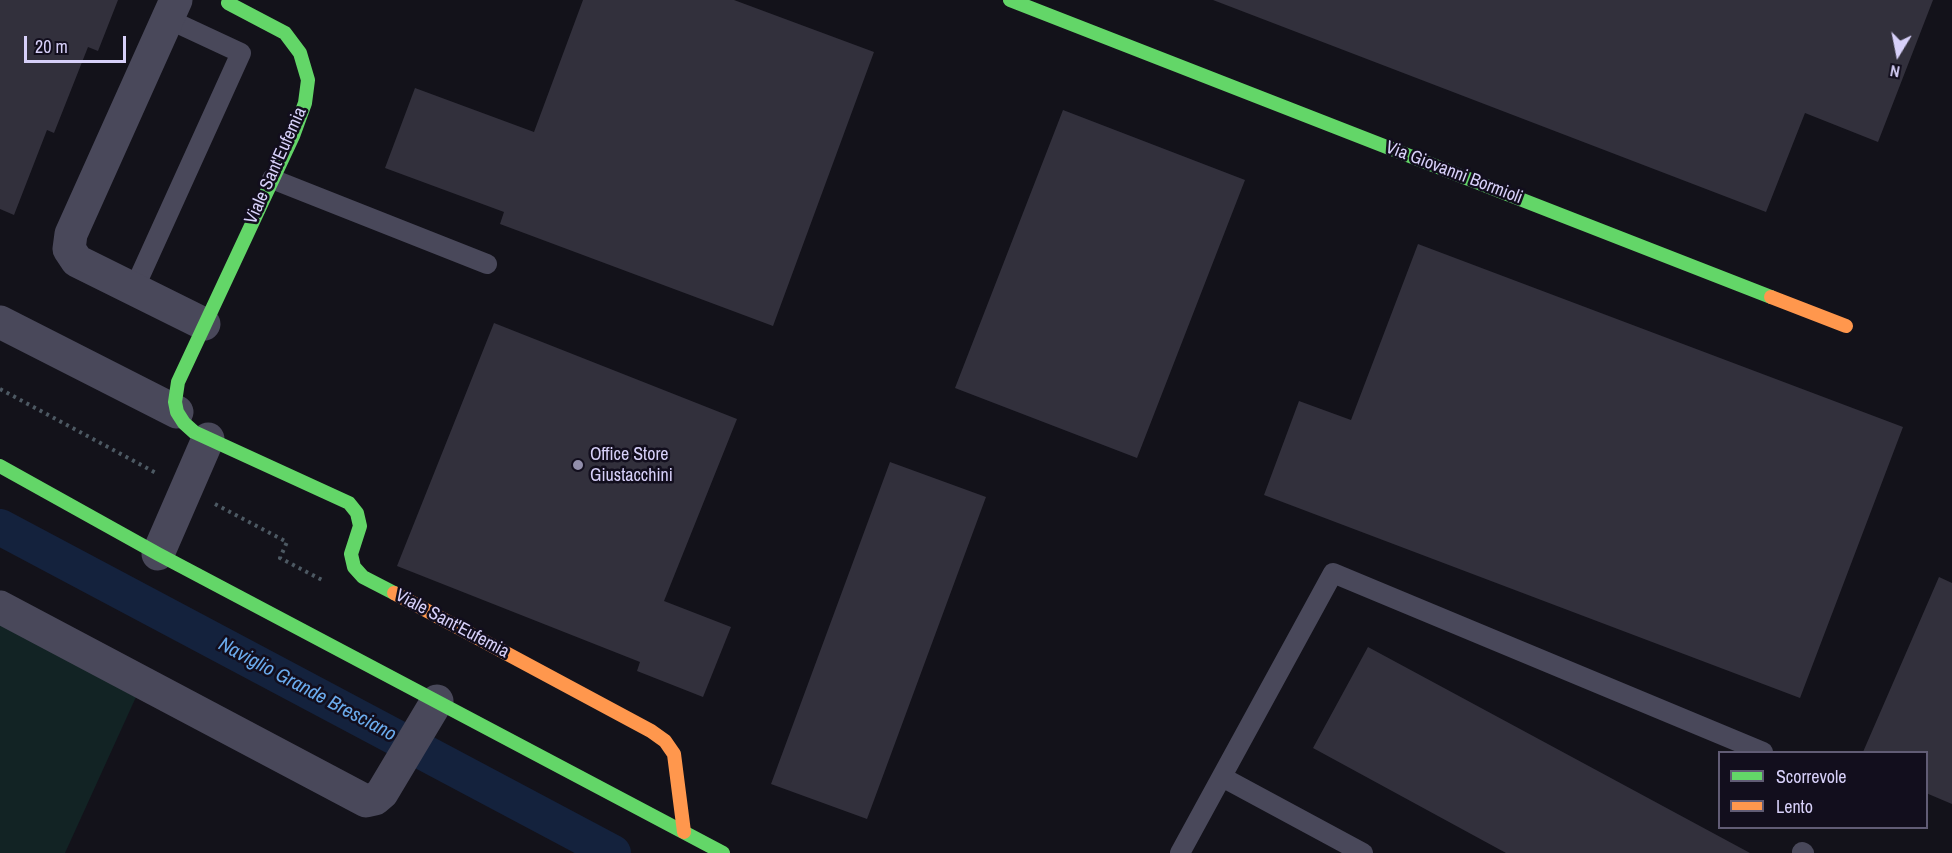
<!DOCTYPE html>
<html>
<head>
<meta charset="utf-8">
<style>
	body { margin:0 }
	#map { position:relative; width:1952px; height:853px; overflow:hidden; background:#13121a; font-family:"Archivo Narrow",sans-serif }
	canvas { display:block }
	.legend { position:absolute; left:1718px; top:751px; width:210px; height:78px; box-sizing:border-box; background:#120e1d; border:2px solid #615c75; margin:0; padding:8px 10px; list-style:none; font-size:18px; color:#d7d0f9 }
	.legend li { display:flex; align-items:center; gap:12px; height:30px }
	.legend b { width:30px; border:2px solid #615c75 }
	.north { position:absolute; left:1868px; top:24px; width:60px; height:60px; -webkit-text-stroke:4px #120e1d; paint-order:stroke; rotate:190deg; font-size:16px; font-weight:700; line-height:24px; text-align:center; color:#d7d0f9 }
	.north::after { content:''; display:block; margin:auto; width:21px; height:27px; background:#d7d0f9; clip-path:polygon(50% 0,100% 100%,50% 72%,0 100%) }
	.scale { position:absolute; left:24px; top:36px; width:102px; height:27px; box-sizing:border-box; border:3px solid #d7d0f9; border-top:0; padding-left:8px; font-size:18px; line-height:21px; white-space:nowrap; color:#d7d0f9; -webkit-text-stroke:4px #120e1d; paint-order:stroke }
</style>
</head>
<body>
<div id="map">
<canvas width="1952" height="853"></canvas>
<ul class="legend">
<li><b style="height:8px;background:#63d668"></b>Scorrevole</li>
<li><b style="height:8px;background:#ff974d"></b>Lento</li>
</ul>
<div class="north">N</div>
<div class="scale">20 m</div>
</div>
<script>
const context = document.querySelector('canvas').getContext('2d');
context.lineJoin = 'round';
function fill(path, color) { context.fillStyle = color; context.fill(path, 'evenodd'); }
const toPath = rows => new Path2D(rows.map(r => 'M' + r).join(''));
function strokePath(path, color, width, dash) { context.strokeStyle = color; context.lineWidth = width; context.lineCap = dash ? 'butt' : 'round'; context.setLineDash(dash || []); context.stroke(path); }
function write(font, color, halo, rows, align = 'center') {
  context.font = font + ' "Archivo Narrow",sans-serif'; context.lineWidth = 5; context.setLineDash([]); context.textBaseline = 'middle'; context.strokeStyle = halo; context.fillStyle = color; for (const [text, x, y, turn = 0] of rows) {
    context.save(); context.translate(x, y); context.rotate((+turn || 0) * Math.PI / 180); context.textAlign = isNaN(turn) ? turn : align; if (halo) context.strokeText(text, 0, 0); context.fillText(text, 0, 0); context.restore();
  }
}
const green = toPath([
	[0,624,136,697,65,853,0,853]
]);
const canal = toPath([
	[0,527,613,853]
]);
const building = toPath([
	[0,0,118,0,98,51,88,47,54,133,47,130,14,215,0,209],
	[583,0,734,0,874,52,773,326,500,224,504,212,385,168,415,88,534,132],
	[1213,0,1933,0,1878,142,1805,113,1766,212],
	[1063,110,1245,180,1137,458,955,388],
	[1418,244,1903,427,1800,698,1264,495,1299,401,1351,420],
	[494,323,737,419,664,601,731,627,703,697,637,671,640,662,397,566],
	[890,462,986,497,867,819,771,784],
	[1939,577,1952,583,1952,804,1926,793,1926,752,1863,752],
	[1368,647,1750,853,1506,853,1313,748]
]);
const path = toPath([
	[0,389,158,474],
	[215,504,287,542,280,558,324,581]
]);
const lane = toPath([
	[272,179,487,264],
	[134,289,241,53,168,19],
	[1222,777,1363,853],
	[1802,852,1804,853],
	[1180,853,1333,573,1763,752]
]);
const street = toPath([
	[176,0,71,234,69,249,77,261,204,324],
	[0,322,177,412],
	[158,554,208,439],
	[0,607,366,801,375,799,382,793,437,701]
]);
const fast = toPath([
	[1010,0,1771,297],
	[228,3,285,33,300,53,308,80,305,103,293,136,178,382,175,402,177,412,184,423,194,432,349,503,357,513,360,526,351,554,354,567,363,577,394,593],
	[0,466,158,554,723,853]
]);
const slow = toPath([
	[1771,297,1846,326],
	[394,593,651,731,665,741,674,754,684,832]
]);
const markers = [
	[578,465,6,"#928eab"]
];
const streetNames = [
	["Viale Sant'Eufemia",276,166,-66],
	["Via Giovanni Bormioli",1454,173,21],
	["Viale Sant'Eufemia",452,624,28]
];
const poiNames = [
	["Office Store",590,455],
	["Giustacchini",590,476]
];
const waterNames = [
	["Naviglio Grande Bresciano",307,690,28]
];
fill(green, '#122324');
strokePath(canal, '#14223d', 36);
fill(building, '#32303c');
strokePath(path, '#4d5963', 4, [3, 4.5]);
strokePath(lane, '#49485a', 20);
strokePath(street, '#49485a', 33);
strokePath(fast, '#63d668', 14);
strokePath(slow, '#ff974d', 14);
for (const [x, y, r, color] of markers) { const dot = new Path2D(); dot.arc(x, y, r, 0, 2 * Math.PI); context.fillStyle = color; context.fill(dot); strokePath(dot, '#120e1d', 2); }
write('18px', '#d7d0f9', '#120e1d', streetNames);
write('18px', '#d7d0f9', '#120e1d', poiNames, 'left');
write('italic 20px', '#6babed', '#120e1d', waterNames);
</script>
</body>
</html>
